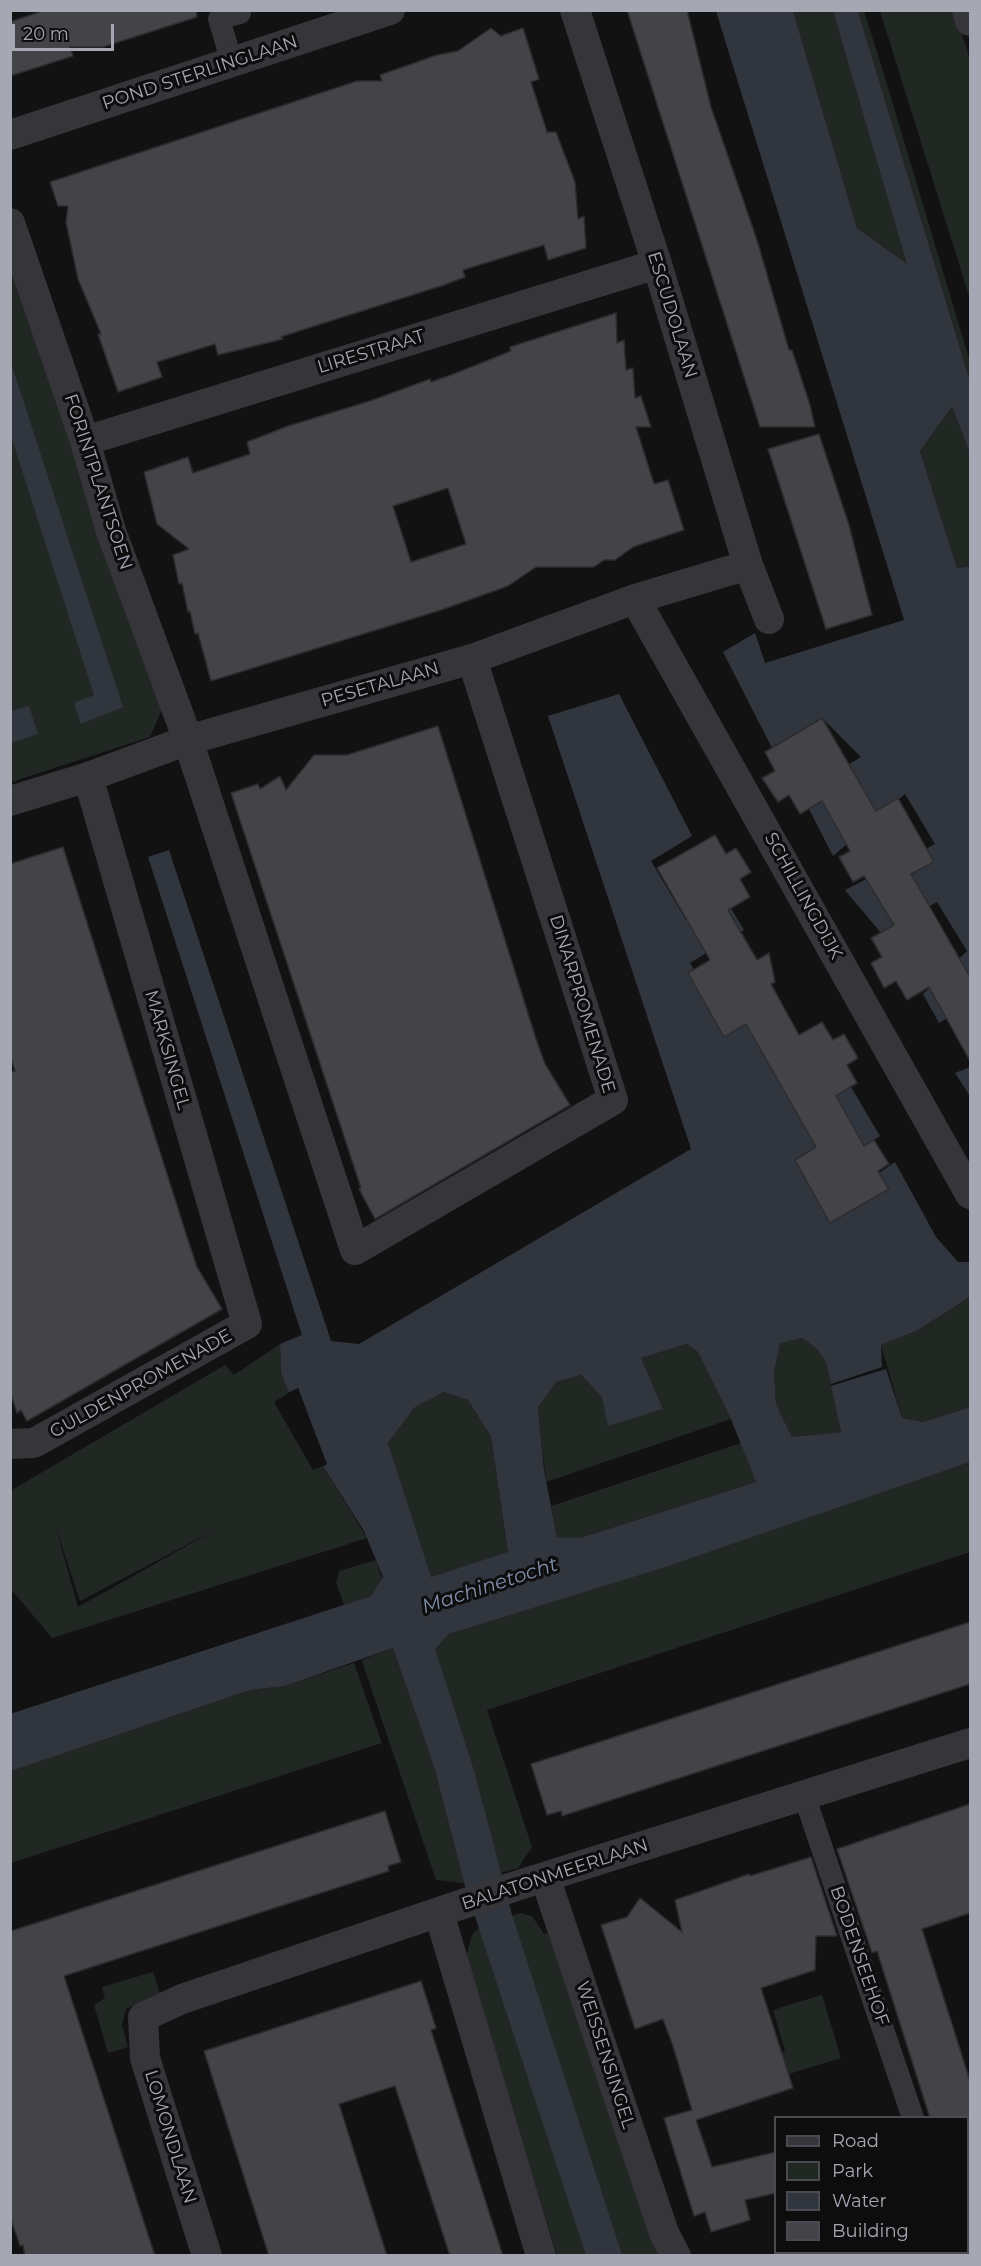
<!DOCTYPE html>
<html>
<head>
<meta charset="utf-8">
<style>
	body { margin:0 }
	#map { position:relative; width:981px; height:2266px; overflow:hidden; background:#121213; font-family:Montserrat,sans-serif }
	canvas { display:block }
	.frame { position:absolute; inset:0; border:12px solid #a5a7b2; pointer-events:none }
	.legend { position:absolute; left:774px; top:2116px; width:195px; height:138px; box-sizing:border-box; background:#0d0d0e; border:2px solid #4a4b50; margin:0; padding:8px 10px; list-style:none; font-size:18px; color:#a5a7b2 }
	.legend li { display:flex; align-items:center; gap:12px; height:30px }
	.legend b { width:30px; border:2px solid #4a4b50 }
	.scale { position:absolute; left:12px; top:24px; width:102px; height:27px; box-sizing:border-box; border:3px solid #a5a7b2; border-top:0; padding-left:8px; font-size:18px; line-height:21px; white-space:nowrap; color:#a5a7b2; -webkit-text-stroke:4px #0d0d0e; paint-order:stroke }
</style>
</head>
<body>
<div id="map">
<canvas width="981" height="2266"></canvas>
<div class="frame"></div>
<ul class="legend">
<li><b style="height:8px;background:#36353a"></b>Road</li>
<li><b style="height:16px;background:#212723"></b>Park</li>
<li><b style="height:16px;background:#31363e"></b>Water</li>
<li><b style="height:16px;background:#444448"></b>Building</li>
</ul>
<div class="scale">20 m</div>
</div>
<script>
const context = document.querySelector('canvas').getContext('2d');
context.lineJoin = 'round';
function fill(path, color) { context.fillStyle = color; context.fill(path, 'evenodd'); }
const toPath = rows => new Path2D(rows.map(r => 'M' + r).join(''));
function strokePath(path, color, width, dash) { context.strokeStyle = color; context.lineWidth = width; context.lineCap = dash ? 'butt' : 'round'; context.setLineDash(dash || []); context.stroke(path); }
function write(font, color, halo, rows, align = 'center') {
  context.font = font + ' Montserrat,sans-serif'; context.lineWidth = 6; context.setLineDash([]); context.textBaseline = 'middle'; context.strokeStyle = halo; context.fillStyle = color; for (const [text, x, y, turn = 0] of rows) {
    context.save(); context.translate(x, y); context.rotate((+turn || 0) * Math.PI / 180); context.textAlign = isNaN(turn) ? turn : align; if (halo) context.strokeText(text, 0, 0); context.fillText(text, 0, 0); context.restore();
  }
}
const green = toPath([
	[793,11,833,11,908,265,857,228],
	[858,11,864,11,884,74,970,362,970,381],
	[880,11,955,11,970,60,970,299],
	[10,247,162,709,150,737,11,782],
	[952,405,970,454,970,566,957,568,920,451],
	[970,1297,970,1407,923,1422,902,1418,881,1345,916,1331],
	[802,1338,816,1348,826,1362,841,1432,792,1437,776,1404,774,1373,780,1342],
	[280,1344,281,1373,289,1393,274,1402,313,1470,323,1466,367,1538,52,1638,11,1589,10,1491,225,1365,234,1375],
	[56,1528,80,1601,215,1530,78,1607],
	[687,1344,698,1352,731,1419,546,1482,538,1408,556,1382,581,1375,602,1397,663,1409,641,1358],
	[444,1392,468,1400,491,1437,508,1553,430,1577,388,1443,414,1408],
	[741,1443,756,1482,580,1538,557,1538,551,1506],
	[970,1462,970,1552,487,1710,532,1847,518,1868,500,1873,474,1770,434,1649,449,1634,606,1585],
	[376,1560,382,1579,371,1596,344,1605,336,1583,339,1571],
	[393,1648,435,1770,464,1883,436,1880,363,1664,362,1660],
	[354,1663,382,1743,11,1863,10,1771,250,1690,285,1686],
	[521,1913,532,1916,544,1934,555,1931,580,2017,658,2255,557,2255,466,1957,472,1935,481,1926],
	[153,1972,160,1993,126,2009,122,2025,128,2047,108,2053,94,2005,105,1998,102,1987],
	[822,1995,841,2058,773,2079,766,2057,785,2051,773,2010]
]);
const water = toPath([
	[716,11,793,11,857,228,907,264,833,11,858,11,970,381,970,454,952,406,920,451,957,568,970,566,970,1005,939,1023,923,994,967,951,937,902,881,933,845,890,935,844,905,794,833,856,810,811,798,795,861,757,822,718,772,748,723,652,755,633,765,663,904,620],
	[10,360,123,707,81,724,74,703,94,695,11,436],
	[619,694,692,836,651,861,686,920,724,897,744,930,690,963,725,1021,767,996,799,1103,851,1087,880,1136,864,1146,853,1128,795,1160,829,1207,895,1162,936,1237,958,1262,970,1262,970,1297,916,1331,881,1345,882,1367,831,1384,826,1362,816,1348,802,1338,780,1343,774,1373,776,1404,792,1437,841,1432,831,1386,886,1369,902,1418,923,1422,970,1407,970,1462,662,1568,449,1634,435,1649,474,1770,512,1915,622,2255,586,2255,464,1883,435,1770,393,1648,285,1686,250,1690,11,1771,10,1714,371,1596,383,1577,364,1531,323,1466,326,1465,298,1388,289,1393,281,1373,280,1344,302,1335,148,857,169,850,331,1341,359,1344,691,1149,548,716],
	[687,1344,698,1352,731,1419,756,1482,580,1538,557,1538,544,1470,538,1408,556,1382,581,1375,602,1397,608,1426,663,1409,641,1358],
	[444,1392,468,1400,491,1437,508,1552,431,1577,388,1443,414,1408],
	[29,706,38,734,11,743,11,711],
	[970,1067,970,1096,955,1073]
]);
const pier = toPath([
	[298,1388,327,1464,320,1467,323,1463,296,1392,290,1396,286,1394]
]);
const building = toPath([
	[45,10,196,10,197,17,103,47,70,47,73,56,10,76,10,22,45,10],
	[627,10,687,10,711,107,757,240,789,350,792,350,810,405,815,427,760,427,627,10],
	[491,28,501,36,523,28,539,79,531,82,547,132,556,132,575,182,578,219,584,216,586,248,548,260,544,245,463,270,465,277,444,285,302,330,281,337,283,339,218,355,215,344,157,362,162,377,118,392,98,334,101,334,78,279,66,222,68,206,58,206,50,182,357,81,382,81,380,75,437,55,458,51,491,28],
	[616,313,617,343,624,340,626,370,633,368,635,398,641,396,651,427,636,427,654,484,668,480,684,530,633,547,615,560,604,560,594,567,536,567,508,586,441,610,211,681,198,633,195,634,190,611,188,612,182,583,179,584,173,555,189,549,157,524,144,472,188,457,193,473,250,454,247,442,288,426,370,401,430,379,431,382,451,375,511,351,510,347,616,313],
	[448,488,466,544,411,562,393,506,448,488],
	[819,434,849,525,872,615,826,629,768,449,819,434],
	[822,718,876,811,898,798,934,862,911,874,970,977,970,1061,929,987,907,1000,896,981,884,988,871,963,882,957,871,938,894,925,864,876,853,882,839,857,850,851,822,801,800,814,789,795,778,802,762,778,775,771,765,752,822,718],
	[438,726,536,1039,545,1064,570,1105,375,1219,359,1189,361,1188,231,793,258,784,260,789,280,776,286,790,314,755,347,755,438,726],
	[715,835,726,854,736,848,751,872,740,879,750,897,728,910,757,960,769,953,775,982,771,984,799,1035,822,1022,833,1040,844,1034,858,1058,847,1065,857,1083,836,1096,864,1146,874,1140,889,1164,878,1171,889,1189,830,1223,795,1160,816,1147,746,1024,724,1037,688,973,710,960,657,868,715,835],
	[63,847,188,1240,197,1267,222,1309,27,1421,21,1410,17,1413,10,1392,10,1072,15,1071,10,1055,10,864,63,847],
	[970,1622,970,1684,562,1816,561,1811,547,1815,531,1764,970,1622],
	[970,1804,970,1913,922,1929,970,2081,970,2118,930,2118,877,1951,872,1953,837,1849,970,1804],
	[385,1811,401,1862,388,1866,389,1871,64,1976,155,2256,25,2256,23,2245,20,2246,10,2217,11,1931,385,1811],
	[811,1857,837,1936,816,1936,815,1970,761,1988,793,2088,696,2120,712,2167,776,2152,776,2193,745,2200,750,2220,711,2232,705,2212,694,2216,664,2118,692,2110,673,2046,663,2019,635,2029,601,1925,627,1917,640,1898,682,1932,675,1900,749,1874,750,1876,811,1857],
	[421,1981,436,2028,431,2030,503,2256,450,2256,395,2086,339,2104,387,2256,269,2256,204,2051,421,1981]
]);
const pedestrian = toPath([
	[232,63,219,19,240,13,239,10],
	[804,1795,913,2118]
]);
const minor = toPath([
	[575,10,657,264,748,565,769,619],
	[967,10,970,21],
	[10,135,390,10],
	[10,223,85,441,111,531,188,740,355,1250,613,1100,472,659],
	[85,441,657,264],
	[635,599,970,1194],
	[10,801,88,777,188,740,472,659,635,599,748,565],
	[10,1444,34,1443,247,1324,88,777],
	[545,1877,664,2233,676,2256],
	[439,1913,541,2256],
	[968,2212,970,2211],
	[909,2252,910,2256],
	[207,2256,145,2058,143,2017,182,1999,516,1886,970,1743],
	[867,2256,884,2252]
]);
const streetNames = [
	["POND STERLINGLAAN",200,73,-18],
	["ESCUDOLAAN",672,315,73],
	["LIRESTRAAT",371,352,-17],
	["FORINTPLANTSOEN",98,482,72],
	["PESETALAAN",380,685,-16],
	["SCHILLINGDIJK",803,896,61],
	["DINARPROMENADE",582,1004,73],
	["MARKSINGEL",167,1050,74],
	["GULDENPROMENADE",141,1384,-29],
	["BALATONMEERLAAN",555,1875,-18],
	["BODENSEEHOF",859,1956,71],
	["WEISSENSINGEL",605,2055,72],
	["LOMONDLAAN",170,2137,73]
];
const waterNames = [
	["Machinetocht",490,1586,-18]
];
fill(green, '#212723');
fill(water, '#31363e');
fill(pier, '#121213');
fill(building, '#444448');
strokePath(building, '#2d2c2f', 1.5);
strokePath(pedestrian, '#36353a', 22);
strokePath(minor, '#36353a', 30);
write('18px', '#a5a7b2', '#0d0d0e', streetNames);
write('italic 20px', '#808fa9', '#0d0d0e', waterNames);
</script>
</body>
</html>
